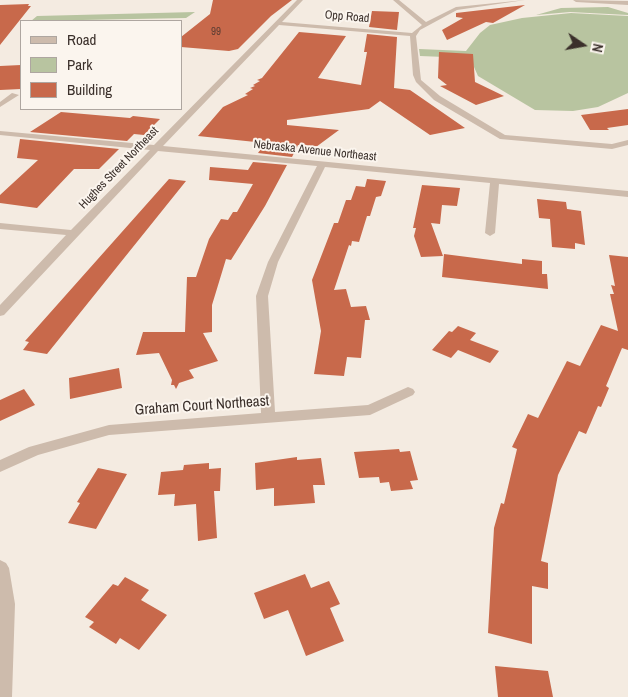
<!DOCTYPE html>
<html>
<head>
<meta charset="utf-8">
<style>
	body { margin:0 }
	#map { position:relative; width:628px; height:697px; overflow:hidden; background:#f4ebe1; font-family:"Archivo Narrow",sans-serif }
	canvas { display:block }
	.legend { position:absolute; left:20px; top:20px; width:162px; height:90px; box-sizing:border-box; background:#fbf5ee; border:1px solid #aea6a0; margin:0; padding:6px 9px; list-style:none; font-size:15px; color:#3b302b }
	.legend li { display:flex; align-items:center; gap:10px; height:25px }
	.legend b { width:25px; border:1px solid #aea6a0 }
	.north { position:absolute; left:558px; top:20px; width:50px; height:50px; -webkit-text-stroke:4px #fbf5ee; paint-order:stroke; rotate:102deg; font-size:14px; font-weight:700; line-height:20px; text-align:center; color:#3b302b }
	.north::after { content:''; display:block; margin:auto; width:18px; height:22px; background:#3b302b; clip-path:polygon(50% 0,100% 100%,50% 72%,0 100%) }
</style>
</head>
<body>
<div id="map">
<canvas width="628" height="697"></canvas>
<ul class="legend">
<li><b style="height:6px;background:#cdbbac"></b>Road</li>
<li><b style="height:14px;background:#b8c4a0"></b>Park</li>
<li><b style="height:14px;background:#c8694b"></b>Building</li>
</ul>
<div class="north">N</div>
</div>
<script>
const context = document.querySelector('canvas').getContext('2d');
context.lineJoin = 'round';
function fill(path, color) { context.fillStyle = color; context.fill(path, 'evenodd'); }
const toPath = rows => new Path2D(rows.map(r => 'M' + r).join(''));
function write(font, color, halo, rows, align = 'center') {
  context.font = font + ' "Archivo Narrow",sans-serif'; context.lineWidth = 4; context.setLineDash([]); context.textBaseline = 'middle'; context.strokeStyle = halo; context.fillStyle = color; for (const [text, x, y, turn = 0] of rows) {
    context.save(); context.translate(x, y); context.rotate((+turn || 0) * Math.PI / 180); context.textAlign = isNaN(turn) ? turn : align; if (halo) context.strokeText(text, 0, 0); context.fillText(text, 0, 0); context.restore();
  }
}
const green = toPath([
	[608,7,628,13,628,15,570,12,536,15,561,8],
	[195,12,186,18,31,21,37,16],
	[571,13,628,16,628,93,598,107,573,111,535,110,478,76,470,58,420,56,419,49,466,51,480,33,490,25,522,18]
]);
const building = toPath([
	[213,0,292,0,271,16,238,49,229,51,181,47,181,37,210,14],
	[29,4,28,6,31,6,0,45,0,5],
	[525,5,493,23,486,22,447,40,442,30,463,18,456,17,456,13],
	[372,11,399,12,397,30,369,27],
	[299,32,346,36,318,78,361,85,367,52,364,52,367,34,397,37,394,88,410,90,465,128,430,135,380,101,369,109,287,120,287,125,339,130,316,147,298,145,292,157,258,153,265,143,198,136,223,107,248,95,245,94,253,89,250,88,255,86,253,85,260,81,257,80,262,78],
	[439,52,473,54,475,82,504,96,476,105,440,86,447,85,438,78],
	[21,65,21,89,0,90,0,66],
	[628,109,628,125,607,128,609,130,590,130,581,115],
	[61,112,130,118,133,116,160,119,144,135,134,134,127,141,30,132],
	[20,139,119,149,99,169,74,169,37,208,0,203,0,195,38,160,17,158],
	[253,162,287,165,265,206,231,260,226,259,212,305,212,332,203,333,218,361,189,370,194,378,179,383,176,389,174,385,171,385,172,380,159,353,136,355,143,332,185,332,187,277,196,277,209,239,221,219,228,220,233,212,237,212,253,184,209,180,210,167,248,170],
	[169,179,186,181,47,354,23,350,29,342,25,341],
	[367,179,386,181,381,196,376,197,370,216,367,216,359,242,352,241,351,246,349,245,334,290,346,289,351,307,366,306,370,320,365,320,361,358,347,357,344,376,314,374,321,331,312,280,334,223,338,223,346,200,351,200,356,186,365,187],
	[422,185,460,188,457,206,442,205,440,224,431,223,443,256,421,257,414,236,416,228,413,228],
	[537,199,566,202,567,209,581,211,585,245,575,243,575,249,552,247,550,219,539,218],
	[444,254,522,264,522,259,542,261,542,274,547,274,548,289,442,277],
	[609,255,628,257,628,350,622,348,606,386,609,388,601,407,598,406,586,434,579,431,558,475,541,561,548,563,548,589,532,586,532,644,488,633,494,528,501,503,504,504,517,449,512,447,528,414,538,418,567,361,580,366,601,325,618,331,610,294,614,294,611,285,615,286],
	[458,326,476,333,470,340,499,351,490,363,458,350,451,358,432,350,449,331,452,332],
	[119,368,122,388,70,399,69,378],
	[24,389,35,405,0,421,0,400],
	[399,449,400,452,410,451,418,480,410,481,413,489,391,491,389,482,380,483,379,477,359,478,354,452],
	[297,457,297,460,321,458,325,485,313,485,315,503,274,506,274,488,256,490,255,463],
	[209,463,209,469,221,468,220,491,214,491,217,538,198,541,196,504,174,506,175,494,158,495,161,472,183,470,184,465],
	[98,468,127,474,96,529,68,523,80,503,77,502],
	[305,574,311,588,329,581,340,604,330,608,344,641,306,656,288,610,264,619,254,593],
	[125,577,149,590,141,600,167,615,139,650,120,638,116,644,89,627,94,622,85,617,113,584,118,586],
	[495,666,548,671,553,697,498,697]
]);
const street = toPath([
	[297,0,303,0,282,22,412,33,422,25,393,0,399,0,426,22,456,7,525,0,457,10,420,30,416,36,421,80,440,96,505,135,612,144,628,140,628,145,612,149,500,139,434,100,416,82,413,75,410,36,279,25,163,146,628,191,628,197,499,184,495,233,490,236,485,233,490,183,325,167,278,262,268,296,275,412,368,405,408,387,413,389,415,392,413,395,370,415,109,435,38,455,0,472,0,460,29,447,109,425,261,413,256,296,268,262,317,166,158,151,4,315,0,316,0,305,66,235,0,229,0,223,71,230,150,150,0,135,0,131,154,145,297,0],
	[573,0,628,1,628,5,576,2,573,0],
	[12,93,19,95,0,107,0,102,12,93],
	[0,560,6,563,9,568,15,604,12,697,0,697,0,560]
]);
const farNumbernames = [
	["99",216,32]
];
const farStreetnames = [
	["Opp Road",347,17,5],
	["Nebraska Avenue Northeast",315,151,6],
	["Hughes Street Northeast",119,168,-46]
];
const streetNames = [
	["Graham Court Northeast",202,406,-4]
];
fill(green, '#b8c4a0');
fill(building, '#c8694b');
fill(street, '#cdbbac');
write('11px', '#5e3e33', null, farNumbernames);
write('12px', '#3b302b', '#fbf5ee', farStreetnames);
write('15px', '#3b302b', '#fbf5ee', streetNames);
</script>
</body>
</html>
